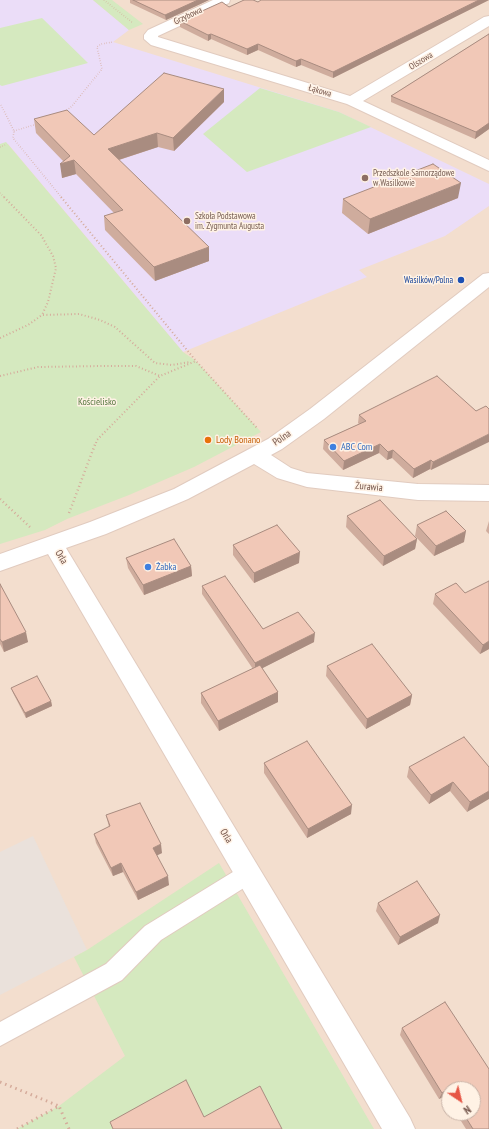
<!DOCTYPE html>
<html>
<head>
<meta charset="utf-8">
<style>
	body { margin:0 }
	#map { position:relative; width:489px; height:1129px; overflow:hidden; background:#fceee0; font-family:"PT Sans Narrow",sans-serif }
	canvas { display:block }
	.north { position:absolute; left:441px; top:1081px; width:40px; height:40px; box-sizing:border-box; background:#fff2e5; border:1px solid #c7b2a6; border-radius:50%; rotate:145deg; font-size:11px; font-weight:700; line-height:16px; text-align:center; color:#725248 }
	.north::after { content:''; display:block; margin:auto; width:14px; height:18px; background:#e65645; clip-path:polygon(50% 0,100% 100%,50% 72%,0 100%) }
</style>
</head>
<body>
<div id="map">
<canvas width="489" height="1129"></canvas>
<div class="north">N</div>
</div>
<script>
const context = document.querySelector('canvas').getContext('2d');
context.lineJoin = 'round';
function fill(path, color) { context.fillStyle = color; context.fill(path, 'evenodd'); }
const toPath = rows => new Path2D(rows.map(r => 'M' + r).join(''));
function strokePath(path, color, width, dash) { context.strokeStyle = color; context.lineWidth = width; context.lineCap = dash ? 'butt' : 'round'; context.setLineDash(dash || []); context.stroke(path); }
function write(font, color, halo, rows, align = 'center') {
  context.font = font + ' "PT Sans Narrow",sans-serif'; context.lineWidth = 3; context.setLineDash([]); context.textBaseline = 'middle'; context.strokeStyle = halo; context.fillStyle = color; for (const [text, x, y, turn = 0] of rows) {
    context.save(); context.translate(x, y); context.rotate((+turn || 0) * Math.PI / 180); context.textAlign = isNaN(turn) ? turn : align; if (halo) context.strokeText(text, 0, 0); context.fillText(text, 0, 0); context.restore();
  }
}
const residential = toPath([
	[0,0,489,0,489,1129,0,1129],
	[449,1089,473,1089,473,1113,449,1113]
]);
const industrial = toPath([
	[33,836,87,950,0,995,0,852]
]);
const education = toPath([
	[0,0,93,0,129,30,113,42,339,112,489,184,489,206,445,236,359,270,367,277,183,352,8,144,0,144]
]);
const green = toPath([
	[93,0,112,0,143,24,129,30],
	[42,18,88,63,2,86,0,85,0,28],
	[260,88,339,112,371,127,247,172,203,134],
	[6,142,183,352,196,361,261,432,194,467,129,495,67,519,45,530,0,544,0,144],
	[219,863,374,1129,17,1129,59,1106,125,1056,74,957,87,950]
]);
const pathFar3 = toPath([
	[104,0,133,23],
	[1,105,14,131,13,138,62,198],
	[65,112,72,106,102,69,97,47,101,44,113,42],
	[14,131,37,124],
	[0,147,5,145],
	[0,193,5,198]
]);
const pathFar2 = toPath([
	[4,197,41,235,53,256,56,268,48,302,42,315],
	[61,197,196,361,257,428],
	[0,338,28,325,42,315,79,314,100,320,115,327,155,363,172,365,190,362],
	[0,376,38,367,102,366,136,366,160,376],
	[96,443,97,440,160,376,196,361]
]);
const pathFar1 = toPath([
	[0,499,30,527],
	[69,513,96,442]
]);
const path = toPath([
	[0,1082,59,1106],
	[17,1129,59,1106,69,1129]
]);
const service = toPath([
	[248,864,255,867,258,874,255,881,161,940,122,980,0,1046,0,1022,106,964,145,926,241,867,248,864]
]);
const minor = toPath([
	[213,0,230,0,229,3,158,36,158,37,350,96,484,17,489,16,489,26,363,101,489,160,489,171,347,104,151,45,144,39,144,35,148,30,213,0],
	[489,273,489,287,324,419,282,449,271,455,291,468,307,473,418,484,489,485,489,501,418,500,307,487,277,478,254,464,188,499,106,534,66,548,410,1118,415,1129,382,1129,48,554,0,571,0,554,90,522,174,489,268,439,310,409,483,274,489,273]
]);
const wall = toPath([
	[130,0,209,0,166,20,130,3],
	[489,0,333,78,301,65,296,67,258,50,247,55,211,39,208,41,180,27,180,21,229,7,258,2],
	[489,34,489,129,475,139,391,102,391,96],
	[224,102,174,151,158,147,119,160,209,261,155,281,105,230,104,216,114,213,76,174,62,178,64,162,36,133,34,119,94,135],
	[458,198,368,234,342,213,343,199],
	[476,411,431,470,430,469,413,478,392,458,387,460,379,453,343,470,323,449,324,440,359,424,358,423,359,415],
	[347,516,417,539,415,549,383,566,346,527],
	[489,521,489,534,486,531],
	[417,525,464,542,434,556,415,536],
	[233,545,299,563,254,583,233,555],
	[126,558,191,566,192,576,144,595,128,568],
	[0,584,28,642,4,652,0,644],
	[202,586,263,629,314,642,262,668,278,692,278,702,219,731,201,703,201,693,253,669,202,594],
	[435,594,489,649,480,654,433,604],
	[327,666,412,695,410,705,366,729,326,676],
	[11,688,51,701,52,706,26,718,13,693],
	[264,763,351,814,307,838,264,773],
	[409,767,489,767,467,812,450,791,429,804,407,777],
	[106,815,162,853,156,855,169,885,138,900,123,872,113,876,96,843,94,834,109,827],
	[378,903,438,923,398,945,376,911],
	[402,1028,489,1129,466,1129,456,1113,473,1113,449,1089,449,1102,445,1096,439,1099,400,1035]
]);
const shadedWall = toPath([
	[198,0,209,0,166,20,165,15],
	[479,0,489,0,333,78,333,72],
	[211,34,211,39,208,41,208,35],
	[258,44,258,50,247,55,247,49],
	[301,59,301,65,296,67,296,61],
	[224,89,224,102,174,151,173,138],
	[489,123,489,129,475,139,476,132],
	[157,133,158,147,109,163,108,149],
	[74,160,76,174,62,178,60,164],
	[461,183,458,198,368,234,370,219],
	[209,247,209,261,155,281,154,267],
	[489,434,489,442,431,470,433,462],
	[380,444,379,453,343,470,344,461],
	[393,450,392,458,387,460,388,452],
	[431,460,430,469,413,478,414,469],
	[466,531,464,542,434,556,436,546],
	[417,539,415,549,383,566,384,556],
	[300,552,299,563,254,583,254,573],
	[191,566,192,576,144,595,143,585],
	[26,632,28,642,4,652,2,642],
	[315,633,314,642,255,672,255,663],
	[489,641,489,649,480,654,483,645],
	[278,692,278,702,219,731,218,721],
	[412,695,410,705,366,729,367,719],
	[51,701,52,706,26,718,25,713],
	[453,782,450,791,429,804,431,795],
	[489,791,489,799,467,812,470,802],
	[352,805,351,814,307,838,308,829],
	[161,844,162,853,154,857,153,848],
	[121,863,123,872,113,876,111,868],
	[168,876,169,885,138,900,136,892],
	[440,915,438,923,398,945,400,937],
	[448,1089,445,1096,439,1099,442,1093]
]);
const building = toPath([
	[133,0,198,0,165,15,133,0],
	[244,0,253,0,258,2,261,0,479,0,333,72,301,59,296,61,258,44,247,49,211,34,208,35,180,21,222,2,229,7,244,0],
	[489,34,489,123,476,132,391,96,489,34],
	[164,73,224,89,173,138,157,133,108,149,209,247,154,267,104,216,123,210,74,160,60,164,70,156,34,119,67,110,94,135,164,73],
	[433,164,461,183,370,219,343,199,433,164],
	[437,376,476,411,486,406,489,409,489,434,433,462,431,460,414,469,393,450,388,452,380,444,344,461,324,440,366,421,359,415,437,376],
	[380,500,417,539,384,556,347,516,380,500],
	[446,511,466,531,436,546,417,525,446,511],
	[277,525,300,552,254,573,233,545,277,525],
	[174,539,191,566,143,585,126,558,174,539],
	[225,576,263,629,298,612,315,633,255,663,202,586,225,576],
	[489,581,489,641,483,645,435,594,456,583,465,593,489,581],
	[0,584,26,632,2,642,0,639,0,584],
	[372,644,412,695,367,719,327,666,372,644],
	[260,665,278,692,218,721,201,693,260,665],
	[37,676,51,701,25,713,11,688,37,676],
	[464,737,489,767,489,791,470,802,453,782,431,795,409,767,464,737],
	[307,741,352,805,308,829,264,763,307,741],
	[140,803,161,844,153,848,168,876,136,892,121,863,111,868,94,834,110,826,106,815,140,803],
	[417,881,440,915,400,937,378,903,417,881],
	[445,1002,489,1069,489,1129,473,1129,463,1113,473,1113,473,1089,449,1089,449,1091,448,1089,442,1093,402,1028,445,1002],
	[186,1080,204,1117,260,1086,282,1129,113,1129,110,1122,186,1080]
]);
const markers = [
	[365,178,4,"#8d6e63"],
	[187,221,4,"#8d6e63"],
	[461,280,4,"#1a4fb4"],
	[208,440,4,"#e8710a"],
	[333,447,4,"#3f7fe0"],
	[148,567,4,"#3f7fe0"]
];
const farStreetnames = [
	["Grzybowa",188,16,-25],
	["Olszowa",421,61,-31],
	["Łąkowa",320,91,17]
];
const farEducationnames = [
	["Przedszkole Samorządowe",373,173],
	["w Wasilkowie",373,183],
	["Szkoła Podstawowa",195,216],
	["im. Zygmunta Augusta",195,226]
];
const farTransitnames = [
	["Wasilków/Polna",453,280]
];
const parkNames = [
	["Kościelisko",97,402]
];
const streetNames = [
	["Polna",282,438,-34],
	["Żurawia",369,487,5],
	["Orla",61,557,60],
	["Orla",226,836,59]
];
const foodNames = [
	["Lody Bonano",216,440]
];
const shopNames = [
	["ABC Com",341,447],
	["Żabka",156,567]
];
fill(residential, '#f3dece');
fill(industrial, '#eae1db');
fill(education, '#ebddf8');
fill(green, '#d5e9bf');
strokePath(service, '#e1cbbf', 2);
strokePath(minor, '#e1cbbf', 2);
strokePath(pathFar3, '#d5ab9b', 1.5, [0.5, 2]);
strokePath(pathFar2, '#d5ab9b', 2, [1, 2.5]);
strokePath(pathFar1, '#d5ab9b', 2.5, [1, 3]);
strokePath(path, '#d5ab9b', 3, [1.5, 4]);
fill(service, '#fff');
fill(minor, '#fff');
fill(wall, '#cfac9d');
fill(shadedWall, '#a98c80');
fill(building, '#f1c8b7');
strokePath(building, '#a98c80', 1);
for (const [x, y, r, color] of markers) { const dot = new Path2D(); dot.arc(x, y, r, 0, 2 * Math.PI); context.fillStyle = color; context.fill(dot); strokePath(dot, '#fff2e5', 1.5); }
write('9px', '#725248', '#fff2e5', farStreetnames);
write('9px', '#785e54', '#fff2e5', farEducationnames, 'left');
write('9px', '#164399', '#fff2e5', farTransitnames, 'right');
write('10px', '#577840', '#fff2e5', parkNames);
write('10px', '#725248', '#fff2e5', streetNames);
write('10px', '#c56008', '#fff2e5', foodNames, 'left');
write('10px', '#366cbe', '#fff2e5', shopNames, 'left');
</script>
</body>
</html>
